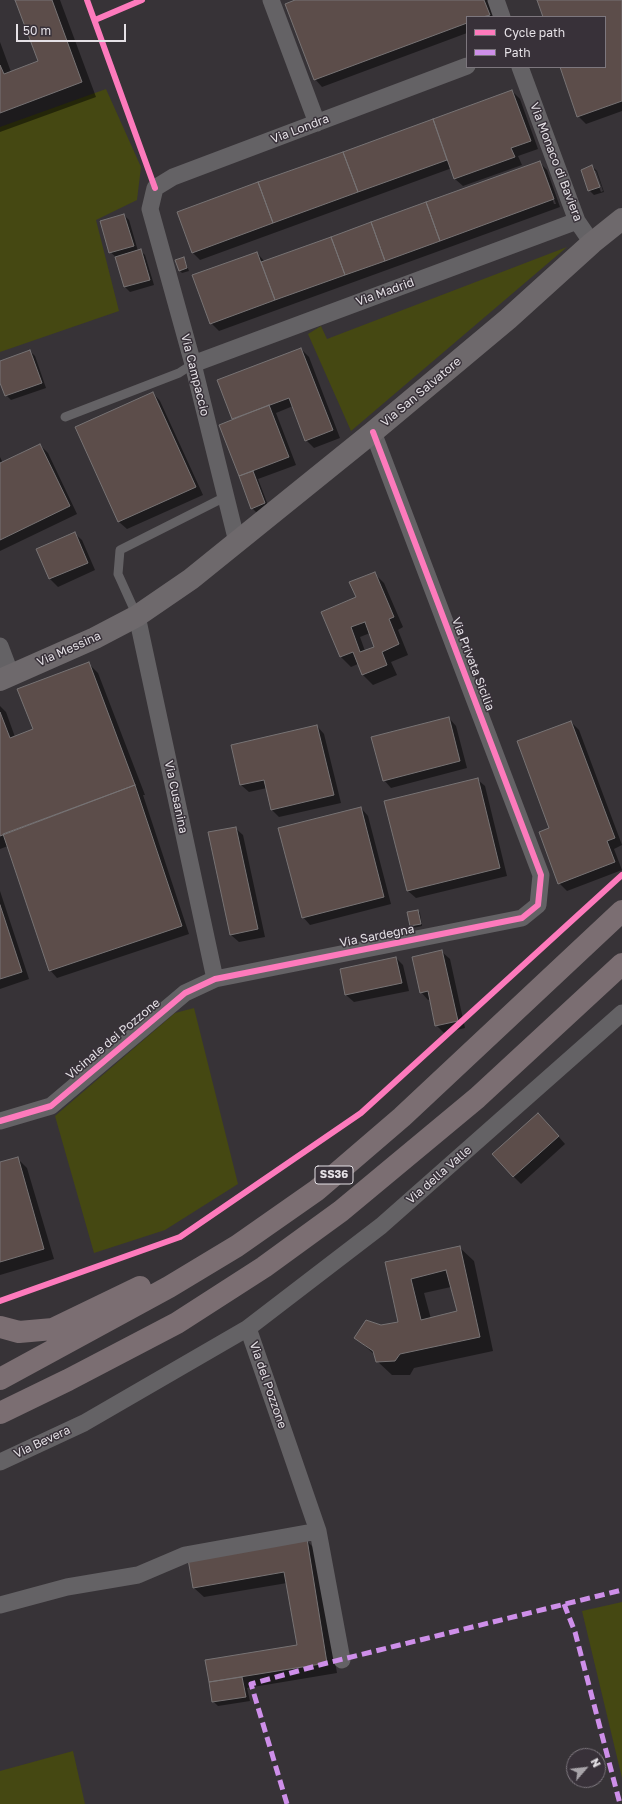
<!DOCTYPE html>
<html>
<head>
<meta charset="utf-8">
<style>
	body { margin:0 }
	#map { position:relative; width:622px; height:1804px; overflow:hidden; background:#373337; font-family:"Golos Text",sans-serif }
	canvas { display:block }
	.legend { position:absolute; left:466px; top:16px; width:140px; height:52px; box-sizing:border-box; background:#383139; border:1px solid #7d777e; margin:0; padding:5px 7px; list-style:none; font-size:12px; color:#e5e1e6 }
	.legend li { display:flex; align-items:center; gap:8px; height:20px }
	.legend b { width:20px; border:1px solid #7d777e }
	.north { position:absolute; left:566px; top:1748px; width:40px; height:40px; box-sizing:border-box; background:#383139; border:1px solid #7d777e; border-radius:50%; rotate:62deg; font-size:11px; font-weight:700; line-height:16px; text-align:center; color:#e5e1e6 }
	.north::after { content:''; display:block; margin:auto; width:14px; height:18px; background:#a8a4a9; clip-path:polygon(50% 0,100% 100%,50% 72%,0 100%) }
	.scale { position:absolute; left:16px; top:24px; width:110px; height:18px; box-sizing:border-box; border:2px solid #e5e1e6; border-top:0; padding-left:5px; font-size:12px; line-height:14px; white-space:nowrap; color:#e5e1e6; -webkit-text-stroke:3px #383139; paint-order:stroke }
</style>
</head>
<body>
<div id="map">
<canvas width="622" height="1804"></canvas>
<ul class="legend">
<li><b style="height:5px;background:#fd7abc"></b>Cycle path</li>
<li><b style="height:5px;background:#ce8fe9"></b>Path</li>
</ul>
<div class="north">N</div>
<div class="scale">50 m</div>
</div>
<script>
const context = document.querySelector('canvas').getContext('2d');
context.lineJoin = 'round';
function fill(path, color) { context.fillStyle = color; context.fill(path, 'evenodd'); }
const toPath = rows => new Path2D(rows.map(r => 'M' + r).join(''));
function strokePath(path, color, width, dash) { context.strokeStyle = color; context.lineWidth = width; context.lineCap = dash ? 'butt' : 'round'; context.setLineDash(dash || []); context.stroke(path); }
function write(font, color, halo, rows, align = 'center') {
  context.font = font + ' "Golos Text",sans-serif'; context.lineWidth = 3; context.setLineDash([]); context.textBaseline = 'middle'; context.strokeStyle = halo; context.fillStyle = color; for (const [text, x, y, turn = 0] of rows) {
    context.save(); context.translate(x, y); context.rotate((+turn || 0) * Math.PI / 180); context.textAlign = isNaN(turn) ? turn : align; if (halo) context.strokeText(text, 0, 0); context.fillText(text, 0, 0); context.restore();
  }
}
const green = toPath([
	[106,89,141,167,137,200,96,220,119,311,0,352,0,127],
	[567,247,351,431,308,334,321,326,327,339],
	[194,1008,238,1184,165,1230,94,1253,55,1116,175,1013],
	[622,1602,622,1778,582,1611],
	[73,1751,85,1804,0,1804,0,1771]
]);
const shadow = toPath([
	[16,0,60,0,96,97,0,132,0,42,11,72,39,62],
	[298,0,488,0,495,17,467,17,467,33,322,87,315,79],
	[538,0,622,0,622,111,586,124,578,116,561,67,605,67,605,17,544,17],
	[512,91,520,99,538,149,518,156,522,165,463,186,455,179,452,168,200,260,192,252,178,213],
	[539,162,547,170,560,207,219,331,211,323,257,253,265,262],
	[542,170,544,170,556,204,554,204],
	[592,166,597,171,604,192,594,195,589,190],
	[593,171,596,171,603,191,601,192],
	[124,215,129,220,138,251,140,250,145,255,154,285,130,292,125,287,116,257,110,252],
	[184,258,189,271,182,273,180,271],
	[301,349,309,357,340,438,314,448,306,440,293,406,276,413,296,465,258,479,269,508,257,513,252,508,220,425,233,420,218,381],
	[30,351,35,356,46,388,11,400,6,395,0,380,0,362],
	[153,393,160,401,203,495,127,529,119,522,77,428],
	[40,445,48,453,77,514,0,551,0,457,3,463],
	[74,533,82,540,95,570,58,587,50,579,37,549],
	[374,573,384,583,403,627,398,630,408,655,391,662,397,675,373,685,363,675,358,664,351,667,341,657,322,613,357,598],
	[370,633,375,647,365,651,360,637],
	[88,663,98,673,145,795,143,795,189,934,57,978,50,970,8,846,0,849,0,706,6,712,15,737,34,730],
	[449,718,456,726,467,768,391,788,384,780],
	[571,722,579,730,622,845,614,849,622,870,567,891,559,883,551,829],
	[317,726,324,734,341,803,279,817,272,810,267,788,249,792,241,785],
	[477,779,485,786,507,876,416,898,408,891,386,801],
	[361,808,368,816,391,904,310,925,303,917],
	[235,828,243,835,265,937,239,942,231,935],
	[0,891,29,979,0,989],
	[418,911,420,913,422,926,413,928,411,925],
	[442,952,450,959,465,1028,444,1033,436,1025,431,999,428,1000,421,992],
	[396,958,403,965,409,991,354,1002,346,995],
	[545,1121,565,1144,521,1184,513,1176],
	[17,1158,27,1168,54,1259,0,1275,0,1163],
	[459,1247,474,1261,493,1351,414,1368,410,1375,392,1375,377,1361,376,1356,356,1338,381,1326,399,1322,387,1262],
	[451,1287,458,1312,431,1319,424,1293],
	[306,1540,316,1550,337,1673,247,1688,250,1701,218,1706,213,1701,206,1661,298,1646,287,1583,204,1597,193,1587]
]);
const building = toPath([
	[15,0,52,0,82,82,0,113,0,65,4,74,38,61,15,0],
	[295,0,484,0,490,15,483,17,467,17,467,23,314,80,285,4,295,0],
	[537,0,622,0,622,101,577,117,560,67,605,67,605,17,543,17,537,0],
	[512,90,531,141,511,148,515,157,454,179,433,119,512,90],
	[433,119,447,160,358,192,343,152,433,119],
	[343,152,358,192,273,223,258,182,343,152],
	[540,161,554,199,440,241,426,202,540,161],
	[592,165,600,187,588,191,581,170,592,165],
	[258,182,273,223,192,253,177,212,258,182],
	[426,202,440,241,385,261,371,222,426,202],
	[124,214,134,246,109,253,100,221,124,214],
	[371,222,385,261,345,275,331,237,371,222],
	[331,237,345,275,275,300,261,262,331,237],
	[141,249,150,280,124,287,115,257,141,249],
	[257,252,275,300,210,324,192,275,257,252],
	[184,257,187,268,179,271,175,260,184,257],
	[301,348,333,430,305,441,289,398,232,419,217,380,301,348],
	[30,350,42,383,5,396,0,383,0,361,30,350],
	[153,392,196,487,118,522,75,427,153,392],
	[269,405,289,457,239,476,219,425,269,405],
	[40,444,70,506,0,540,0,463,40,444],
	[253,471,265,503,251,509,239,476,253,471],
	[75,532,88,563,49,579,36,549,75,532],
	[375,572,394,617,389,619,399,644,382,652,387,665,362,675,353,652,340,657,321,612,356,597,349,582,375,572],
	[365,622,374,647,360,652,351,627,365,622],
	[89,662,135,785,0,836,0,712,10,738,33,729,17,689,89,662],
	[449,717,460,761,383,781,371,737,449,717],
	[571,721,615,838,607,841,615,862,558,884,539,832,549,828,517,741,571,721],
	[317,725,334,795,271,810,264,780,240,785,231,745,317,725],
	[478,778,500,868,407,891,384,801,478,778],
	[135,785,182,926,49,971,3,834,135,785],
	[361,807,384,897,302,918,278,828,361,807],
	[236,827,258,929,230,935,208,832,236,827],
	[0,905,22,972,0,979,0,905],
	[418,910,421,924,410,926,407,912,418,910],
	[442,950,458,1021,435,1026,428,991,420,993,412,957,442,950],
	[396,957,402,983,345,995,340,969,396,957],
	[538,1113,559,1136,513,1177,492,1154,538,1113],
	[18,1157,44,1249,0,1262,0,1162,18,1157],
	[460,1246,480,1337,400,1354,395,1361,376,1362,373,1351,354,1338,366,1320,381,1325,398,1322,385,1262,460,1246],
	[446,1270,457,1311,421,1320,411,1279,446,1270],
	[307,1539,327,1663,209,1682,205,1660,297,1645,284,1572,193,1588,188,1559,307,1539],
	[242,1677,246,1697,212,1702,209,1682,242,1677]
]);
const lane = toPath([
	[65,417,179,373,193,364],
	[137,616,118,574,120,550,225,497]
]);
const street = toPath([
	[271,0,317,123],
	[496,0,502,17],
	[520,67,577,221,592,243],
	[193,364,577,221],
	[237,542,193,364,150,209,155,188,173,177,467,66],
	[137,616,215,979],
	[0,646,11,675],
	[0,1121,51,1106,185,993,215,979,522,918,538,905,541,875,373,432],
	[248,1328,381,1226,622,1013],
	[0,1462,84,1423,248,1328,318,1531,342,1660],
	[0,1605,67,1587,138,1575,185,1555,318,1531]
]);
const secondary = toPath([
	[0,680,95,638,137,616,191,579,373,432,508,319,592,243,622,219]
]);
const highway = toPath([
	[0,1327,19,1332,53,1329,140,1287],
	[0,1379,169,1287,237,1246,317,1190,402,1117,622,911],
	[0,1413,68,1380,177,1323,264,1267,341,1211,477,1098,622,964]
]);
const quiet = toPath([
	[564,1604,575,1632,620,1804],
	[287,1804,251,1684,327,1663,622,1590]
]);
const cycleway = toPath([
	[87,0,155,188],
	[95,20,142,0],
	[0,1121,51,1106,185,993,215,979,522,918,538,905,541,875,373,432],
	[0,1301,180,1237,361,1113,622,875]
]);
const shields = [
	[334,1175,38]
];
const shieldNames = [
	["SS36",334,1175]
];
const streetNames = [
	["Via Londra",300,129,-21],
	["Via Monaco di Baviera",556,162,69],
	["Via Madrid",385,292,-20],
	["Via Campaccio",195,375,76],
	["Via San Salvatore",421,392,-40],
	["Via Messina",69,649,-24],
	["Via Privata Sicilia",473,664,69],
	["Via Cusanina",176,797,78],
	["Via Sardegna",377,936,-11],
	["Vicinale dei Pozzone",113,1039,-40],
	["Via della Valle",439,1175,-41],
	["Via del Pozzone",268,1385,71],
	["Via Bevera",42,1442,-25]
];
fill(green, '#454812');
fill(shadow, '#0007');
fill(building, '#5c4d4a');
strokePath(building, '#777374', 1);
strokePath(lane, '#646265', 9);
strokePath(street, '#646265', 17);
strokePath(secondary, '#6e696c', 22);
strokePath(highway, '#7b6e72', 22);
strokePath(quiet, '#ce8fe9', 5, [10, 5]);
strokePath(cycleway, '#fd7abc', 6);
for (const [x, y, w] of shields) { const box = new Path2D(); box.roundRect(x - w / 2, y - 9, w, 18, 3); context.fillStyle = '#383139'; context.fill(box); strokePath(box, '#e5e1e6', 1); }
write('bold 11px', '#e5e1e6', null, shieldNames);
write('12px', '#e5e1e6', '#383139', streetNames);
</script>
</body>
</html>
